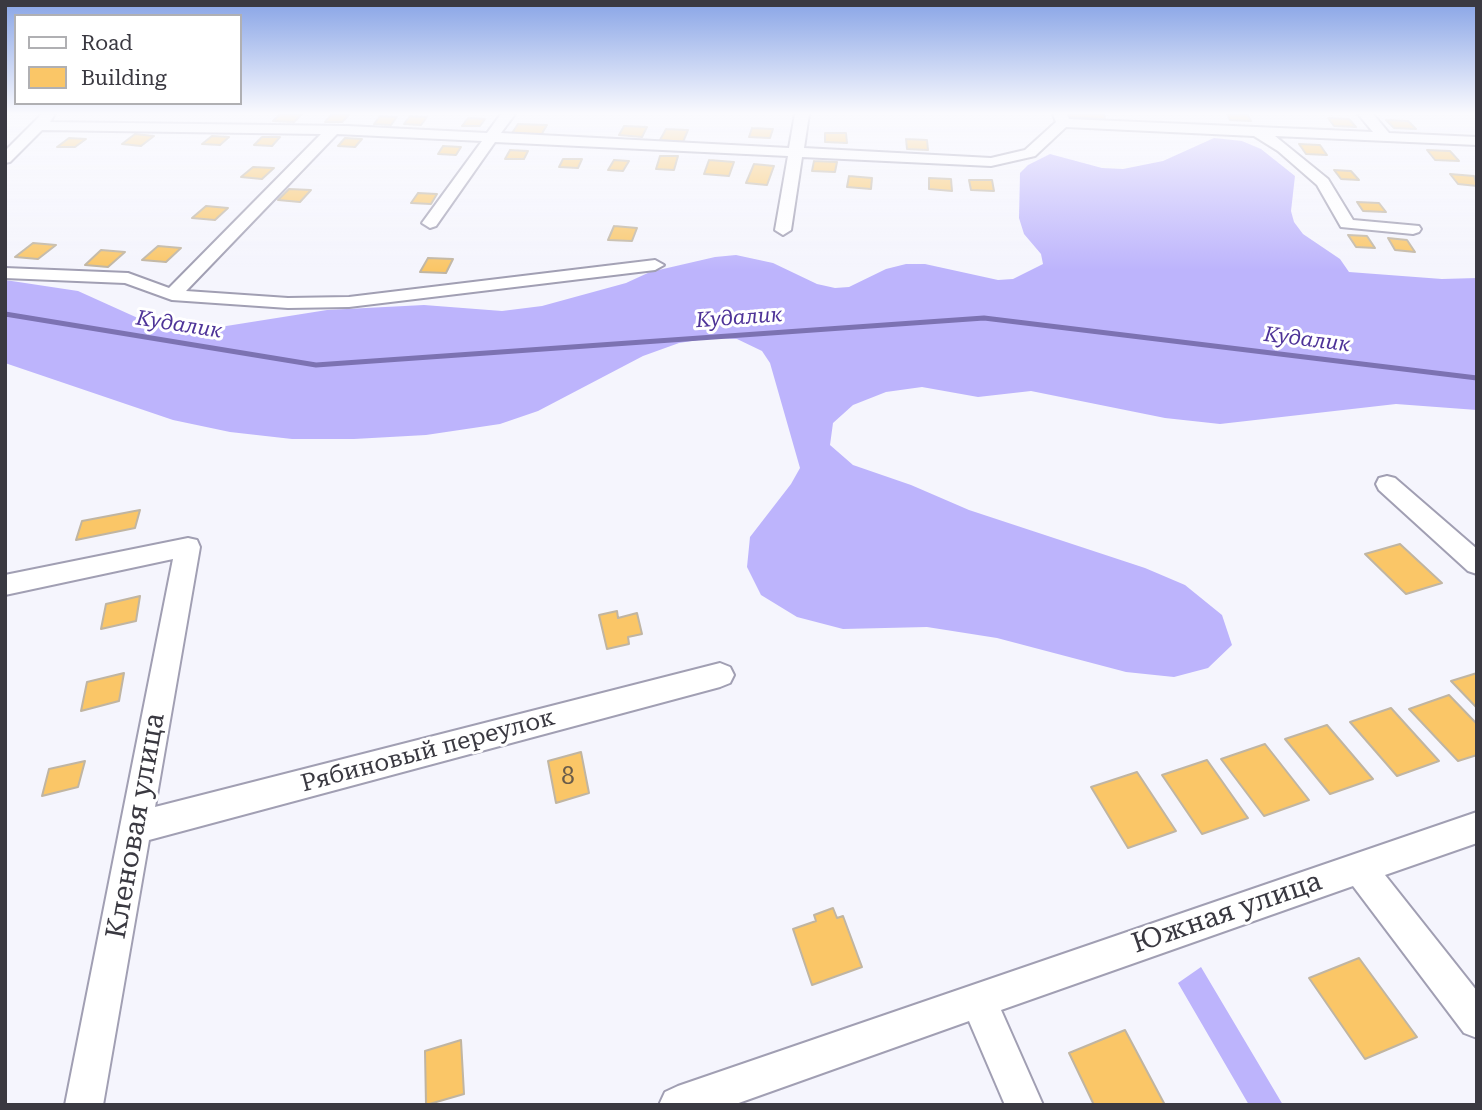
<!DOCTYPE html>
<html>
<head>
<meta charset="utf-8">
<style>
	body { margin:0 }
	#map { position:relative; width:1482px; height:1110px; overflow:hidden; background:#f5f5fd; font-family:"Roboto Serif",serif }
	canvas { display:block }
	.frame { position:absolute; inset:0; border:7px solid #3a3941; pointer-events:none }
	.legend { position:absolute; left:14px; top:14px; width:228px; height:91px; box-sizing:border-box; background:#fff; border:2px solid #b0b0b3; margin:0; padding:9px 12px; list-style:none; font-size:21px; color:#3a3941 }
	.legend li { display:flex; align-items:center; gap:14px; height:35px }
	.legend b { width:35px; border:2px solid #b0b0b3 }
</style>
</head>
<body>
<div id="map">
<canvas width="1482" height="1110"></canvas>
<div class="frame"></div>
<ul class="legend">
<li><b style="height:9px;background:#fff"></b>Road</li>
<li><b style="height:19px;background:#fac667"></b>Building</li>
</ul>
</div>
<script>
const context = document.querySelector('canvas').getContext('2d');
context.lineJoin = 'round';
function fill(path, color) { context.fillStyle = color; context.fill(path, 'evenodd'); }
const toPath = rows => new Path2D(rows.map(r => 'M' + r).join(''));
function strokePath(path, color, width, dash) { context.strokeStyle = color; context.lineWidth = width; context.lineCap = dash ? 'butt' : 'round'; context.setLineDash(dash || []); context.stroke(path); }
function write(font, color, halo, rows, align = 'center') {
  context.font = font + ' "Roboto Serif",serif'; context.lineWidth = 6; context.setLineDash([]); context.textBaseline = 'middle'; context.strokeStyle = halo; context.fillStyle = color; for (const [text, x, y, turn = 0] of rows) {
    context.save(); context.translate(x, y); context.rotate((+turn || 0) * Math.PI / 180); context.textAlign = isNaN(turn) ? turn : align; if (halo) context.strokeText(text, 0, 0); context.fillText(text, 0, 0); context.restore();
  }
}
const forest = toPath([
	[1214,138,1242,141,1261,149,1295,176,1291,211,1294,222,1303,234,1340,259,1349,272,1442,279,1477,278,1477,410,1396,404,1220,424,1165,418,1031,391,978,397,922,387,886,392,853,405,833,423,830,445,853,465,911,485,969,510,1145,568,1185,585,1222,615,1232,645,1208,668,1174,677,1126,672,997,638,927,627,843,629,797,617,761,595,747,567,750,537,791,484,800,468,770,363,762,351,737,339,711,338,679,343,643,356,538,411,500,424,426,435,354,439,292,439,230,432,173,420,5,363,5,280,78,291,140,319,184,329,220,327,327,310,424,305,502,311,542,306,626,283,650,272,715,257,736,255,773,263,817,284,835,288,849,287,886,269,906,264,925,264,998,280,1013,279,1043,264,1041,254,1024,234,1019,218,1020,173,1028,165,1050,154,1102,168,1123,169,1163,161],
	[1201,967,1283,1105,1249,1105,1178,983]
]);
const stream = toPath([
	[5,314,316,365,984,318,1477,378]
]);
const building = toPath([
	[280,114,302,114,294,122,273,121,280,114],
	[332,114,340,114,349,115,342,122,325,122,332,114],
	[1067,114,1104,114,1105,119,1068,117,1067,114],
	[1227,114,1247,114,1251,121,1230,120,1227,114],
	[380,116,397,117,391,125,374,124,380,116],
	[410,116,427,117,421,125,404,124,410,116],
	[468,118,485,119,480,126,462,126,468,118],
	[1328,118,1349,119,1356,127,1334,126,1328,118],
	[1386,120,1408,121,1416,129,1394,128,1386,120],
	[518,124,547,125,540,137,510,136,518,124],
	[624,126,647,127,642,137,619,135,624,126],
	[752,128,773,129,770,138,749,137,752,128],
	[666,129,688,130,683,142,660,140,666,129],
	[825,133,846,133,847,143,825,142,825,133],
	[135,134,154,136,141,146,122,144,135,134],
	[212,136,229,137,220,145,202,144,212,136],
	[262,137,280,137,272,146,254,145,262,137],
	[69,138,86,139,75,147,57,147,69,138],
	[345,138,362,139,355,147,338,146,345,138],
	[906,139,927,140,928,150,907,149,906,139],
	[1299,144,1320,145,1327,155,1306,154,1299,144],
	[443,146,461,147,456,155,438,154,443,146],
	[510,150,528,151,524,159,505,159,510,150],
	[1427,150,1450,151,1459,161,1435,160,1427,150],
	[660,156,678,156,674,170,656,169,660,156],
	[563,159,582,159,578,168,559,167,563,159],
	[614,160,629,161,623,171,608,170,614,160],
	[709,160,734,162,729,176,704,174,709,160],
	[814,161,837,162,835,172,812,171,814,161],
	[754,164,774,166,767,185,746,183,754,164],
	[253,167,274,168,262,179,241,177,253,167],
	[1334,170,1351,171,1359,180,1341,179,1334,170],
	[1450,174,1474,176,1477,186,1458,184,1450,174],
	[849,176,872,178,871,189,847,187,849,176],
	[929,178,951,179,952,191,929,189,929,178],
	[969,180,992,180,994,191,971,190,969,180],
	[289,189,311,190,300,202,278,200,289,189],
	[418,193,437,194,431,204,411,203,418,193],
	[1357,202,1379,203,1386,212,1363,211,1357,202],
	[206,206,228,208,215,220,192,218,206,206],
	[614,226,637,228,632,241,608,240,614,226],
	[1348,235,1367,236,1375,248,1356,247,1348,235],
	[1388,238,1407,240,1415,252,1395,250,1388,238],
	[33,243,56,245,38,259,15,257,33,243],
	[158,246,181,248,166,262,142,260,158,246],
	[101,250,125,252,108,267,85,265,101,250],
	[428,258,453,259,446,273,420,272,428,258],
	[140,510,135,528,76,540,82,521,140,510],
	[1400,544,1442,583,1406,594,1365,554,1400,544],
	[140,596,136,621,101,629,106,604,140,596],
	[617,611,618,618,637,613,642,634,628,637,629,644,607,649,599,615,617,611],
	[124,673,119,701,81,711,87,682,124,673],
	[1477,673,1477,708,1451,681,1477,673],
	[1449,695,1477,724,1477,755,1458,761,1409,709,1449,695],
	[1391,708,1439,761,1397,776,1350,722,1391,708],
	[1327,725,1373,779,1330,794,1285,739,1327,725],
	[1265,744,1309,800,1264,816,1221,759,1265,744],
	[581,752,589,793,556,803,548,761,581,752],
	[1207,760,1248,818,1202,834,1162,775,1207,760],
	[85,761,78,787,42,796,49,769,85,761],
	[1137,772,1176,831,1128,848,1091,787,1137,772],
	[833,908,837,918,843,916,862,967,812,985,793,929,816,921,814,915,833,908],
	[1359,958,1417,1037,1365,1059,1309,978,1359,958],
	[1125,1030,1165,1105,1094,1105,1069,1053,1125,1030],
	[461,1040,464,1094,426,1105,425,1051,461,1040]
]);
const minor = toPath([
	[42,114,55,114,50,122,348,126,487,133,501,114,515,114,501,133,789,148,795,114,809,114,804,148,991,158,1025,150,1056,122,1053,114,1067,114,1069,119,1373,132,1358,114,1373,114,1389,133,1477,137,1477,145,1275,136,1328,179,1353,220,1419,226,1421,229,1419,232,1413,234,1341,227,1317,185,1278,151,1254,136,1066,127,1035,156,991,166,802,157,791,230,783,235,775,230,788,156,495,142,436,226,430,228,422,223,482,141,337,134,186,291,288,298,349,297,655,260,664,265,655,270,349,307,288,308,172,300,125,283,5,278,5,268,128,273,169,288,321,134,42,130,10,162,5,163,5,151,42,114],
	[1387,476,1395,478,1477,549,1477,574,1468,571,1379,490,1376,484,1379,478,1387,476],
	[188,538,197,540,200,547,155,807,720,663,730,667,734,675,730,683,720,687,149,840,103,1105,65,1105,173,559,5,595,5,575,188,538],
	[1477,812,1477,843,1385,875,1477,991,1477,1038,1464,1033,1353,886,1001,1010,1043,1105,1005,1105,969,1021,733,1105,659,1105,665,1092,678,1086,1477,812]
]);
const farWaternames = [
	["Кудалик",739,318,-4],
	["Кудалик",179,325,9],
	["Кудалик",1307,340,7]
];
const streetNames = [
	["Рябиновый переулок",428,751,-15]
];
const nearNumbernames = [
	["8",568,777]
];
const nearStreetnames = [
	["Кленовая улица",136,826,-80],
	["Южная улица",1227,913,-19]
];
fill(forest, '#bdb4fc');
strokePath(stream, '#7c72b2', 5);
fill(building, '#fac667');
strokePath(building, '#c0b5a2', 2);
strokePath(minor, '#a19fb3', 4);
fill(minor, '#fff');
const sky = context.createLinearGradient(0, 0, 0, 270);
sky.addColorStop(0, '#88a4e6');
sky.addColorStop(0.42, '#fafafe');
sky.addColorStop(1, '#fafafe00');
context.fillStyle = sky;
context.fillRect(0, 0, 1482, 270);
write('italic 21px', '#4e3398', '#fff', farWaternames);
write('24px', '#3a3941', '#fff', streetNames);
write('24px', '#6a5c4a', null, nearNumbernames);
write('28px', '#3a3941', '#fff', nearStreetnames);
</script>
</body>
</html>
